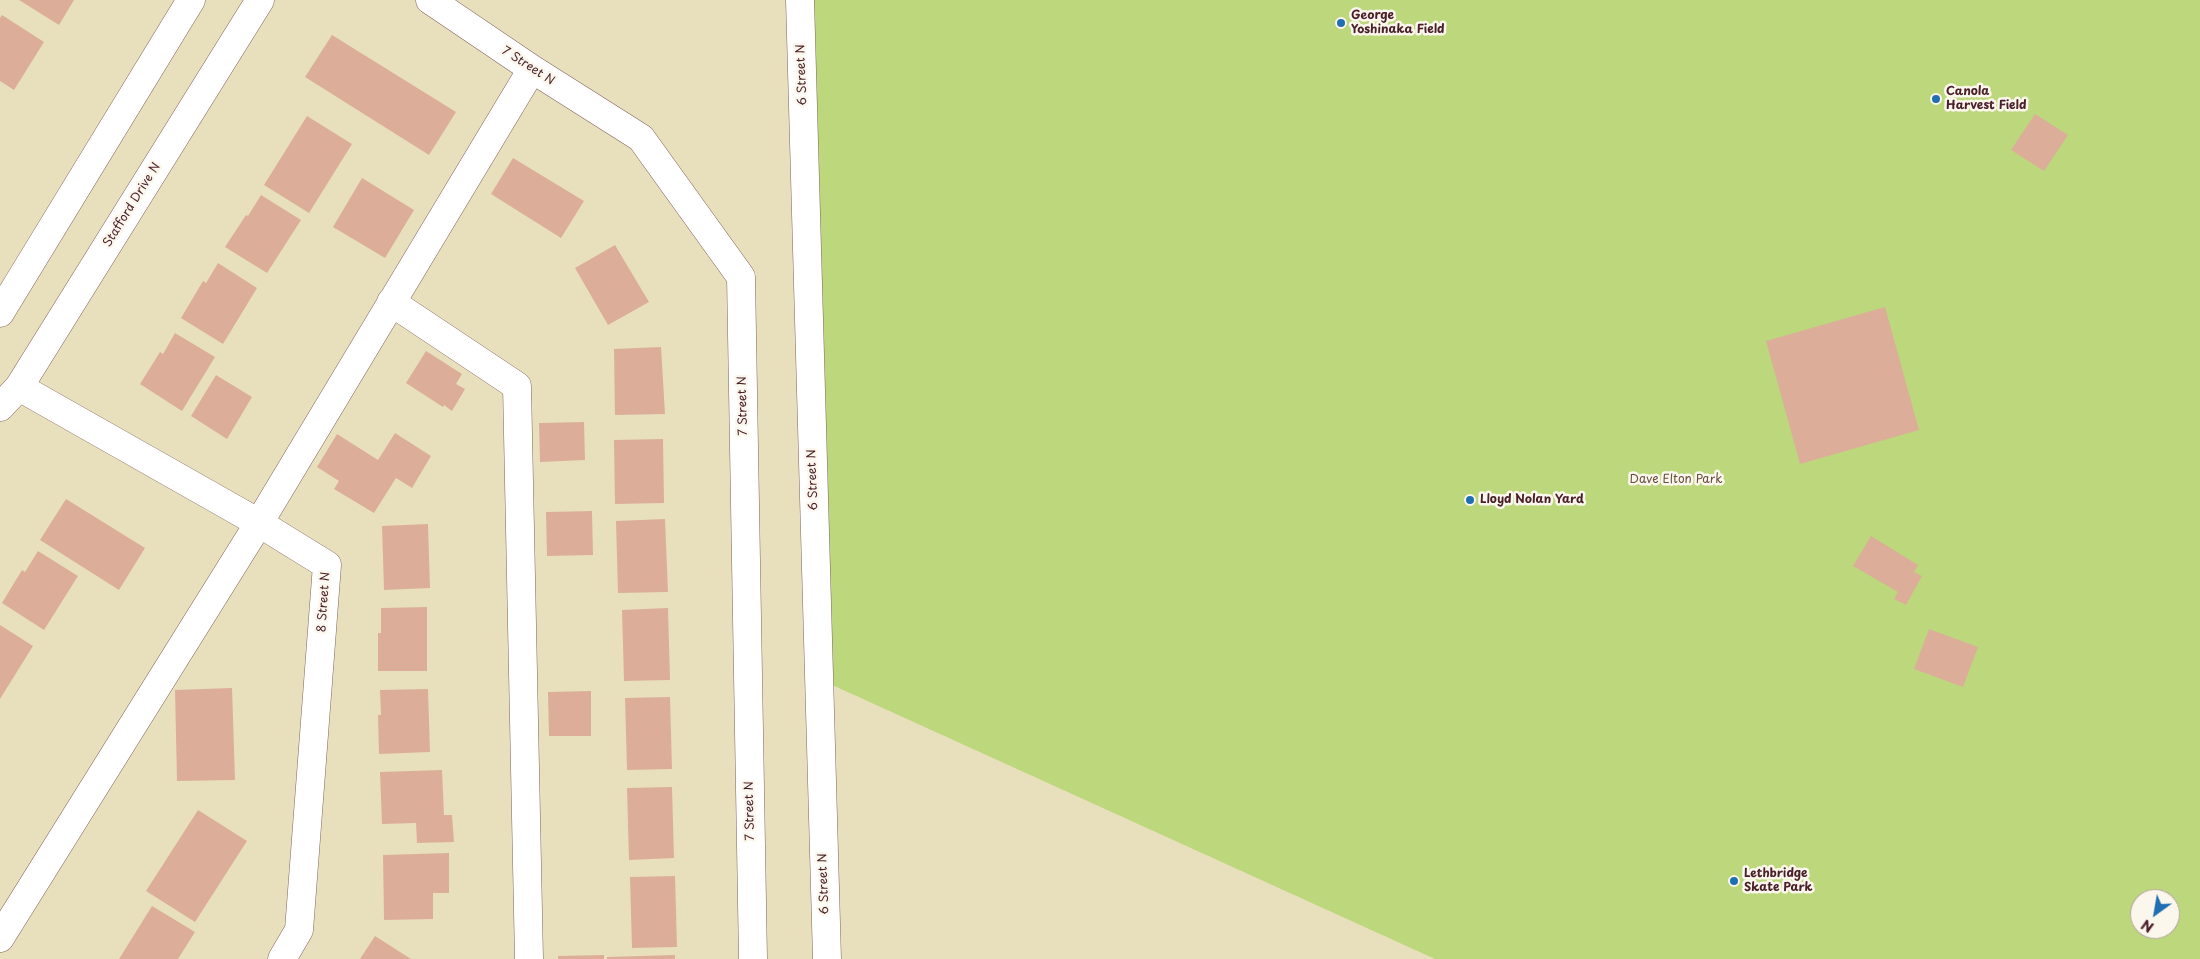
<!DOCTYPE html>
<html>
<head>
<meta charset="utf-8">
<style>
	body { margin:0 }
	#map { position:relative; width:2200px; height:959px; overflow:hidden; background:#e8e0bc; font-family:"Playpen Sans",sans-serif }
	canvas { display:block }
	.north { position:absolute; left:2130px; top:889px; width:50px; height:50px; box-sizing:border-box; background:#fbf7ec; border:1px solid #b4a19f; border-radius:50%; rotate:212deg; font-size:14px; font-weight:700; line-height:20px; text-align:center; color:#4a1f2b }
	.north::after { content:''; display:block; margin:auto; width:18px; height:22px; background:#1f6fb2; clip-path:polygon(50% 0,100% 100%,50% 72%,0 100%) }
</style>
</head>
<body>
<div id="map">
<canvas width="2200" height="959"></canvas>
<div class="north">N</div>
</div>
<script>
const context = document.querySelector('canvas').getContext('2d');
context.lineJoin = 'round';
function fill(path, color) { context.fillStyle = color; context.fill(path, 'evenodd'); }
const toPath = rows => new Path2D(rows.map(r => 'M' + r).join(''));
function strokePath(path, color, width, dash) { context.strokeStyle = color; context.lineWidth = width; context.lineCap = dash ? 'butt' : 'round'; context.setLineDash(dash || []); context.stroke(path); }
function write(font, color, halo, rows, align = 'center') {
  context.font = font + ' "Playpen Sans",sans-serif'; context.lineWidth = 5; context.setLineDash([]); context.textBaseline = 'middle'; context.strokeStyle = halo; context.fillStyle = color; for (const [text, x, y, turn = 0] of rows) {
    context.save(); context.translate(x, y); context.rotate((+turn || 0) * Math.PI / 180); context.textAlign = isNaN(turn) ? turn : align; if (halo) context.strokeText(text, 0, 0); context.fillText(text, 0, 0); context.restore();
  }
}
const green = toPath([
	[800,0,2200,0,2200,959,1435,959,819,679],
	[2140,899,2170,899,2170,929,2140,929]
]);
const building = toPath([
	[19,0,74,0,59,25],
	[2,15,44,42,14,90,0,81,0,18],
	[332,35,456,112,429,155,305,77],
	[2035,114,2068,135,2044,171,2011,150],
	[307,116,352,144,309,213,264,185],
	[513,158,584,201,561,238,491,194],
	[362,178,414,210,385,258,333,227],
	[261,195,301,220,267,273,225,247,246,215,248,216],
	[615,245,649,302,608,325,575,268],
	[218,263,257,288,223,344,181,318,203,281,206,283],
	[1885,307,1919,430,1800,464,1766,341],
	[175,333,215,357,182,411,140,384,160,352,163,354],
	[661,347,665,414,615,415,614,349],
	[426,351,462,374,456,384,465,389,452,411,444,405,443,407,406,383],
	[216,375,252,397,227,439,191,416],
	[584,422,585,460,540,462,539,423],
	[395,433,431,456,412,488,396,478,374,513,334,489,339,481,317,467,337,434,378,460],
	[663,439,664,503,615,504,614,440],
	[66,499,145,548,119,590,40,540],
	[592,511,593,555,547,556,546,512],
	[665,519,668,592,618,593,616,521],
	[428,524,430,588,384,590,382,526],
	[1871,536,1918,565,1914,572,1922,576,1906,605,1894,599,1898,592,1853,566],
	[38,551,78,576,44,630,2,603,22,570,25,572],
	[427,607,427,671,378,671,378,633,381,633,381,608],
	[668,608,670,680,624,681,622,610],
	[0,625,33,646,0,699],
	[1929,629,1978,647,1963,687,1914,669],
	[232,688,235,780,177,781,175,690],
	[428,689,430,752,379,754,378,715,381,715,380,690],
	[591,691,591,736,549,736,548,692],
	[670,697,672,769,627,770,625,698],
	[442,770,444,815,452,815,454,842,417,843,416,823,382,824,380,772],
	[672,787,674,858,629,860,627,788],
	[198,810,247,841,195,922,146,891],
	[449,853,449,893,433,893,433,919,384,920,383,855],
	[675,876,677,947,632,948,630,877],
	[152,906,195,932,178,959,119,959],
	[375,936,411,959,360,959],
	[604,955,604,959,558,959,558,956],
	[675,955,675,959,607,959,607,957]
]);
const minor = toPath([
	[430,0,532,69,641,138,741,277,753,959],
	[800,0,827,959],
	[391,302,517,386,529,959],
	[19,387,259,523,327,565,299,930,282,959],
	[0,938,259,523,532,69]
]);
const major = toPath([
	[0,313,191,0],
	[0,407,19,387,260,0]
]);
const markers = [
	[1341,23,5,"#1f6fb2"],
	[1936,99,5,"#1f6fb2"],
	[1470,500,5,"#1f6fb2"],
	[1734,881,5,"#1f6fb2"]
];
const poiNames = [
	["George",1351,16],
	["Yoshinaka Field",1351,30],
	["Canola",1946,92],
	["Harvest Field",1946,106],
	["Lloyd Nolan Yard",1480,500],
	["Lethbridge",1744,874],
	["Skate Park",1744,888]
];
const streetNames = [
	["7 Street N",528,66,33],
	["6 Street N",802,75,-92],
	["Stafford Drive N",132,205,-58],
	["7 Street N",743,406,-91],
	["6 Street N",813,480,-92],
	["8 Street N",324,602,-86],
	["7 Street N",750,811,-91],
	["6 Street N",824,884,-92]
];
const parkNames = [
	["Dave Elton Park",1676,480]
];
fill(green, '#bcd77c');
fill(building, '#dcae9a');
strokePath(minor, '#81635e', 29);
strokePath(major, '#81635e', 29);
strokePath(minor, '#fff', 28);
strokePath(major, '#fff', 28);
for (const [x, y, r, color] of markers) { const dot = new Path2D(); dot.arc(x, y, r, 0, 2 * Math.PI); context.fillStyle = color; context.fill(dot); strokePath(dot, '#fbf7ec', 2); }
write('bold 12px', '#4a1f2b', '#fbf7ec', poiNames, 'left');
write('12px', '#4a1f2b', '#fbf7ec', streetNames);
write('12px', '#664d3f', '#fbf7ec', parkNames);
</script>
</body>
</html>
